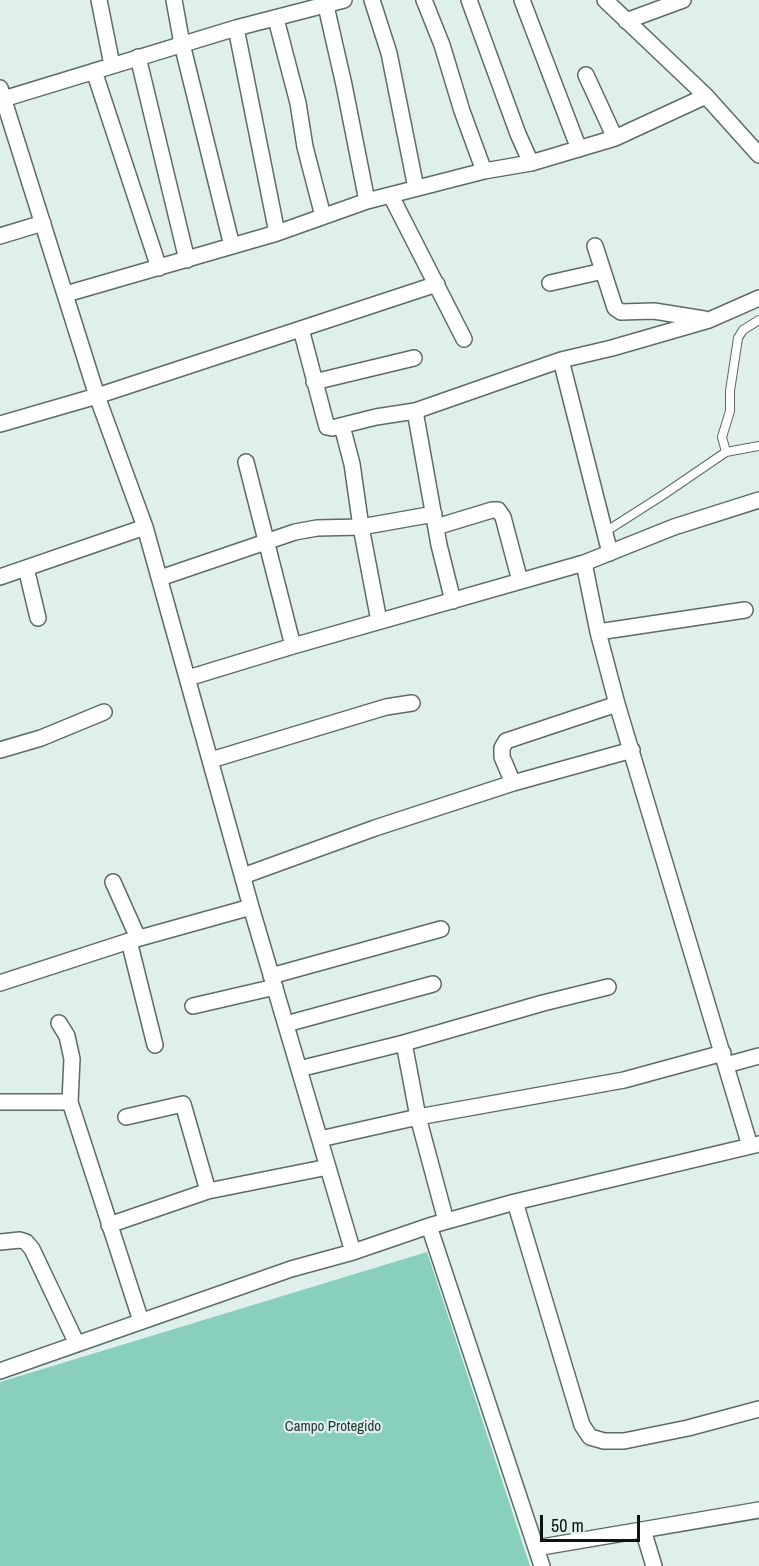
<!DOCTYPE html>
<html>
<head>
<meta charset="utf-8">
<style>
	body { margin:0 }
	#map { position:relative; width:759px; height:1566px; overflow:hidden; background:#dff0eb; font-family:"Archivo Narrow",sans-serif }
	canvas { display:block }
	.scale { position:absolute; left:540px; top:1515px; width:100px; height:27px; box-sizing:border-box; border:3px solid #0d1311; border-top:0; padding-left:8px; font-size:18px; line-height:21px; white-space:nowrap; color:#0d1311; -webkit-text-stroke:4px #dff0eb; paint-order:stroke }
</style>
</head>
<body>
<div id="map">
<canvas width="759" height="1566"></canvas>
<div class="scale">50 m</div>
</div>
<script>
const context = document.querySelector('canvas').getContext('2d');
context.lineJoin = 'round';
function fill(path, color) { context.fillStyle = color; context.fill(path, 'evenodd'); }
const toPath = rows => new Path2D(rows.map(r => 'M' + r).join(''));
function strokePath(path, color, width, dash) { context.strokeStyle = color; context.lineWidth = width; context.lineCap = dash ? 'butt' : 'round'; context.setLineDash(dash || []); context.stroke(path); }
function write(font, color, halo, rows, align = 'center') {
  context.font = font + ' "Archivo Narrow",sans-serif'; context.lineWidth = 4.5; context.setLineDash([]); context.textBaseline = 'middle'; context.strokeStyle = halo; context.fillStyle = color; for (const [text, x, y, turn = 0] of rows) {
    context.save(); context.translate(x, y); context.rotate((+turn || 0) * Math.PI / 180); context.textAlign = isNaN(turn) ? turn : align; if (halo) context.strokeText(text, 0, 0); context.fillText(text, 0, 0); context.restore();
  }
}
const green = toPath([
	[427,1252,530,1566,0,1566,0,1382]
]);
const service = toPath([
	[726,452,759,446],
	[605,532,663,495,726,452,722,437,730,411,730,391,738,338,743,330,759,320]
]);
const minor = toPath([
	[99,0,112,65],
	[174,0,182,44,232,246],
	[372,0,389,53,416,188],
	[424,0,442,45,462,111,484,171],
	[469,0,518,134,531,163],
	[522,0,579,149],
	[605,0,706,96,759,155],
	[326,6,344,85,367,201],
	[276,19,298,103,305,147,323,216],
	[626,21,683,0],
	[236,28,277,233],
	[138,57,187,260],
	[94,71,159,268],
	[586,75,615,138],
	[0,88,97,396,145,527,251,907,353,1252],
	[0,100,236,28,344,0],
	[391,196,464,339],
	[0,236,43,223],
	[595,246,615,308,621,312,654,311,704,319],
	[550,283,603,271],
	[66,294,277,233,367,201,484,171,531,163,615,138,706,96],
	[301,329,324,416,327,427,332,428,376,417,415,411,561,360,612,348,709,320,759,298],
	[561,360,610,553],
	[314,382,414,358],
	[415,411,439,545,453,601],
	[0,424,97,396,437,284],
	[342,426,352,464,361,527,379,621],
	[246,462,293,646],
	[436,527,492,510,498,510,503,517,520,581],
	[584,563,598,632,617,704,750,1146],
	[26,568,38,618],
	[0,577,145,527],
	[160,578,295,532,317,528,361,527,434,514],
	[598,632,745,610],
	[188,678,293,646,584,563,674,527,759,500],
	[0,750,41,738,104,712],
	[211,760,386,707,412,703],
	[513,783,502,757,502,748,506,741,617,704],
	[243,876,375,828,513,783,632,750],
	[113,882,138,938],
	[129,941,155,1045],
	[271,976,441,929],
	[0,983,129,941,251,907],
	[193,1006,275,987],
	[59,1023,67,1036,72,1059,70,1102,141,1321],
	[286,1024,433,984],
	[404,1043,418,1117,446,1221],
	[726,1065,759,1056],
	[299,1069,404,1043,543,1003,608,987],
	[0,1102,70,1102],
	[126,1117,183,1104,208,1191],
	[320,1139,418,1117,624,1080,723,1053],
	[515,1202,582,1425,590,1437,604,1441,624,1441,688,1428,759,1409],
	[109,1225,208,1191,328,1167],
	[429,1226,542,1566],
	[0,1242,20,1240,26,1242,32,1249,77,1344],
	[0,1371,291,1269,353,1252,429,1226,515,1202,759,1144],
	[643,1530,654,1566],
	[536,1548,759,1510]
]);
const parkNames = [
	["Campo Protegido",333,1427]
];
fill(green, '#88cfbe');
strokePath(service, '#5c6b67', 10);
strokePath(minor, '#5c6b67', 18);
strokePath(service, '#fff', 8);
strokePath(minor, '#fff', 15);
write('15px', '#1f3530', '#dff0eb', parkNames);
</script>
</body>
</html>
